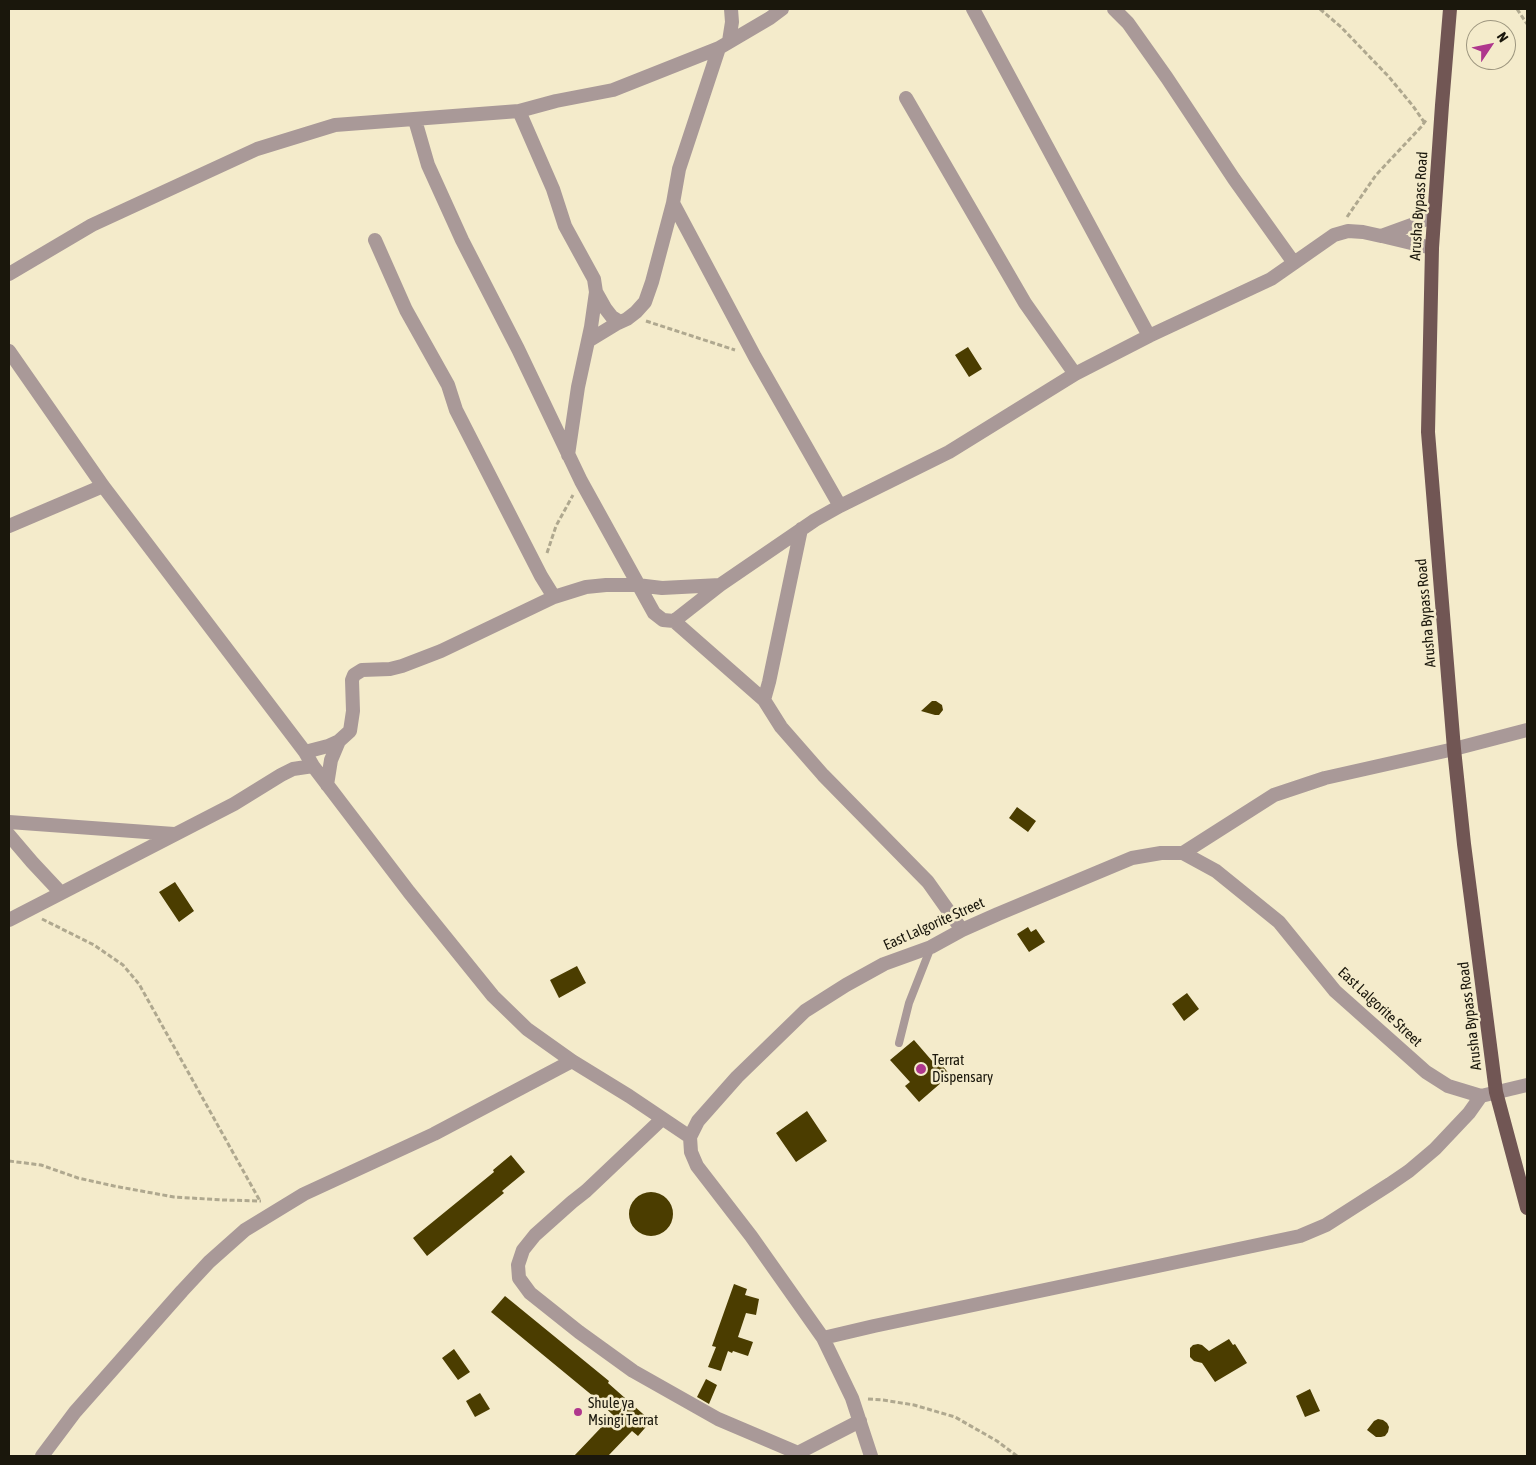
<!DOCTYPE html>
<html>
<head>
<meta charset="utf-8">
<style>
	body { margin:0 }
	#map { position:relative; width:1536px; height:1465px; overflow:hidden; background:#f4ebcb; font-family:"Asap Condensed",sans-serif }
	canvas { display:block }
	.frame { position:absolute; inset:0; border:10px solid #1a170c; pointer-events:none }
	.north { position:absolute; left:1466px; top:20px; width:50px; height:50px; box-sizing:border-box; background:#f4ebcb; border:1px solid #9d967f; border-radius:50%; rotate:56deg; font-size:14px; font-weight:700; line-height:20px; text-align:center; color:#1a170c }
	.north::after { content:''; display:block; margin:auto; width:18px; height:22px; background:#af378d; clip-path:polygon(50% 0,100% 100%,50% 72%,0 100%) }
</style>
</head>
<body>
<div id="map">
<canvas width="1536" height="1465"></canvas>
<div class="frame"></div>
<div class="north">N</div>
</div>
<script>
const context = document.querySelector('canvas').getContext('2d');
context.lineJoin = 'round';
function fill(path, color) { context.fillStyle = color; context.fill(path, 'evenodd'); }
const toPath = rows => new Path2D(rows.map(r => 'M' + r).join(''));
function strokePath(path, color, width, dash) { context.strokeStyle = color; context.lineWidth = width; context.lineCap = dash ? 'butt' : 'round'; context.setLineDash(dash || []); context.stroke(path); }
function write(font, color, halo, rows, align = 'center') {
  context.font = font + ' "Asap Condensed",sans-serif'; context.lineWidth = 5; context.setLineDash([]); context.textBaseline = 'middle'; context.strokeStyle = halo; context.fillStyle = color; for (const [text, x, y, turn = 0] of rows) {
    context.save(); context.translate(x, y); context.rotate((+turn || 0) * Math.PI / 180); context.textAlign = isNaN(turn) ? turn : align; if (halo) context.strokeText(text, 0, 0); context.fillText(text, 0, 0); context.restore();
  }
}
const building = toPath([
	[968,347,982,369,969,377,955,355],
	[932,701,936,701,942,705,943,710,939,715,935,715,921,711],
	[1017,807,1036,821,1028,832,1009,818],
	[175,882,194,911,179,922,159,892],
	[1028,927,1031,932,1036,929,1045,942,1029,952,1017,934],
	[577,966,586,983,559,998,550,980],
	[1187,993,1199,1009,1184,1021,1172,1004],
	[914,1040,933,1062,937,1059,950,1075,919,1102,905,1086,910,1082,890,1060],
	[807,1111,827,1141,796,1162,776,1133],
	[511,1155,525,1172,502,1191,504,1193,427,1256,413,1238,494,1172,493,1170],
	'629 1214a22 22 0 1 1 44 0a22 22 0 1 1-44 0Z',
	[734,1284,747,1289,745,1295,759,1299,756,1315,746,1313,738,1337,753,1342,748,1356,733,1351,732,1353,728,1351,721,1371,708,1367,716,1347,712,1346],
	[505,1296,609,1381,608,1383,651,1421,638,1436,632,1431,608,1456,574,1456,613,1415,598,1401,599,1401,491,1312],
	[1229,1339,1233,1345,1235,1344,1247,1363,1215,1382,1202,1363,1194,1361,1190,1357,1190,1348,1193,1345,1198,1344,1202,1345,1209,1351],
	[454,1349,470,1372,458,1380,442,1358],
	[706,1379,717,1385,709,1404,697,1397],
	[1310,1389,1320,1411,1305,1417,1296,1396],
	[480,1393,490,1409,475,1417,466,1401],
	[1378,1419,1383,1420,1387,1423,1389,1427,1388,1432,1385,1436,1381,1437,1376,1437,1367,1430,1374,1421]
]);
const path = toPath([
	[1320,9,1341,27,1389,77,1413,106,1424,122],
	[1517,9,1527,24],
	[1347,217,1376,175,1421,127,1427,119],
	[646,321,735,350],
	[547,553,556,526,573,495],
	[42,919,94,945,123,965,139,984,260,1201],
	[9,1161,41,1165,78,1178,114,1186,174,1197,223,1200,261,1201],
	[868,1399,883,1400,914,1405,955,1417,997,1441,1017,1456]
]);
const service = toPath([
	[899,1043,909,1003,931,947]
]);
const minor = toPath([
	[973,9,1149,336],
	[1114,9,1128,23,1167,78,1234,179,1294,263],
	[729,41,732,22,731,9],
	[719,48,679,169,673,203,755,357,840,506],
	[906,98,1025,303,1075,374],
	[519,111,553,189,565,226,594,279,596,292,591,327,578,387,568,455],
	[415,120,428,165,462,240,518,349,581,481,654,613,663,620,674,621,764,700,781,727,823,775,928,882,962,930],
	[1382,236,1432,248],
	[375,240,406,310,448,385,456,410,541,576,554,597],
	[9,274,92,225,257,149,335,125,519,111,556,101,613,90,719,48,770,18,782,9],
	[596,292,605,308,612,317,620,322],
	[588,341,616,324,627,319,636,312,645,302,652,282,673,203],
	[9,351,103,486,305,752,313,766],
	[9,526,103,486],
	[674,621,720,585,815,520,840,506,949,452,1075,374,1149,336,1271,279,1334,235,1348,231,1363,232,1381,236,1414,224,1434,216],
	[764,700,769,682,801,529],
	[305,752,328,746,339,741,350,731,353,711,352,680,354,675,362,670,390,669,402,666,441,651,554,597,586,587,606,585,637,585,662,588,720,585],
	[327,785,331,760,339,741],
	[9,822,174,834],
	[9,835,32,862,61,893],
	[1183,853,1274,795,1325,778,1454,749,1527,730],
	[9,920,234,804,281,775,293,769,313,766,409,892,493,996,527,1029,572,1061,629,1096,690,1137],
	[662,1119,586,1191,572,1202,535,1235,523,1250,518,1265,519,1278,530,1293,579,1332,633,1371,718,1419,798,1453],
	[823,1338,874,1326,1300,1236,1326,1225,1390,1184,1409,1171,1435,1149,1469,1113,1481,1096],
	[42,1456,75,1412,182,1291,209,1262,245,1230,304,1194,434,1134,572,1061],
	[792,1456,860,1421],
	[871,1456,852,1398,823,1338,751,1236,697,1166,691,1152,690,1137,698,1121,737,1077,805,1011,846,985,884,964,931,947,962,930,998,914,1132,858,1161,853,1183,853,1216,871,1279,922,1335,991,1426,1072,1448,1086,1481,1096,1527,1085]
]);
const primary = toPath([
	[1450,9,1442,105,1432,248,1428,432,1454,749,1464,844,1496,1092,1527,1208]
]);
const markers = [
	[921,1069,6,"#af378d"],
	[578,1412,5,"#af378d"]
];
const streetNames = [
	["Arusha Bypass Road",1419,206,-86],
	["Arusha Bypass Road",1426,613,-95],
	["East Lalgorite Street",934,924,-24],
	["East Lalgorite Street",1380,1007,43],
	["Arusha Bypass Road",1470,1016,-97]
];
const poiNames = [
	["Terrat",932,1060],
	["Dispensary",932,1077],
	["Shule ya",588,1403],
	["Msingi Terrat",588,1420]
];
fill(building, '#4b3d00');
strokePath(path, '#afa88f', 3, [5, 2.5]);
strokePath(service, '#a99998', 8);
strokePath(minor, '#a99998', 14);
strokePath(primary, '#715654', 14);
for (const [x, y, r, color] of markers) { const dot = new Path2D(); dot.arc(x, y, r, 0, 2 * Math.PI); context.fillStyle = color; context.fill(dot); strokePath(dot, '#f4ebcb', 2); }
write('15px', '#1a170c', '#f4ebcb', streetNames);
write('15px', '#1a170c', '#f4ebcb', poiNames, 'left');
</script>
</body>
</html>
